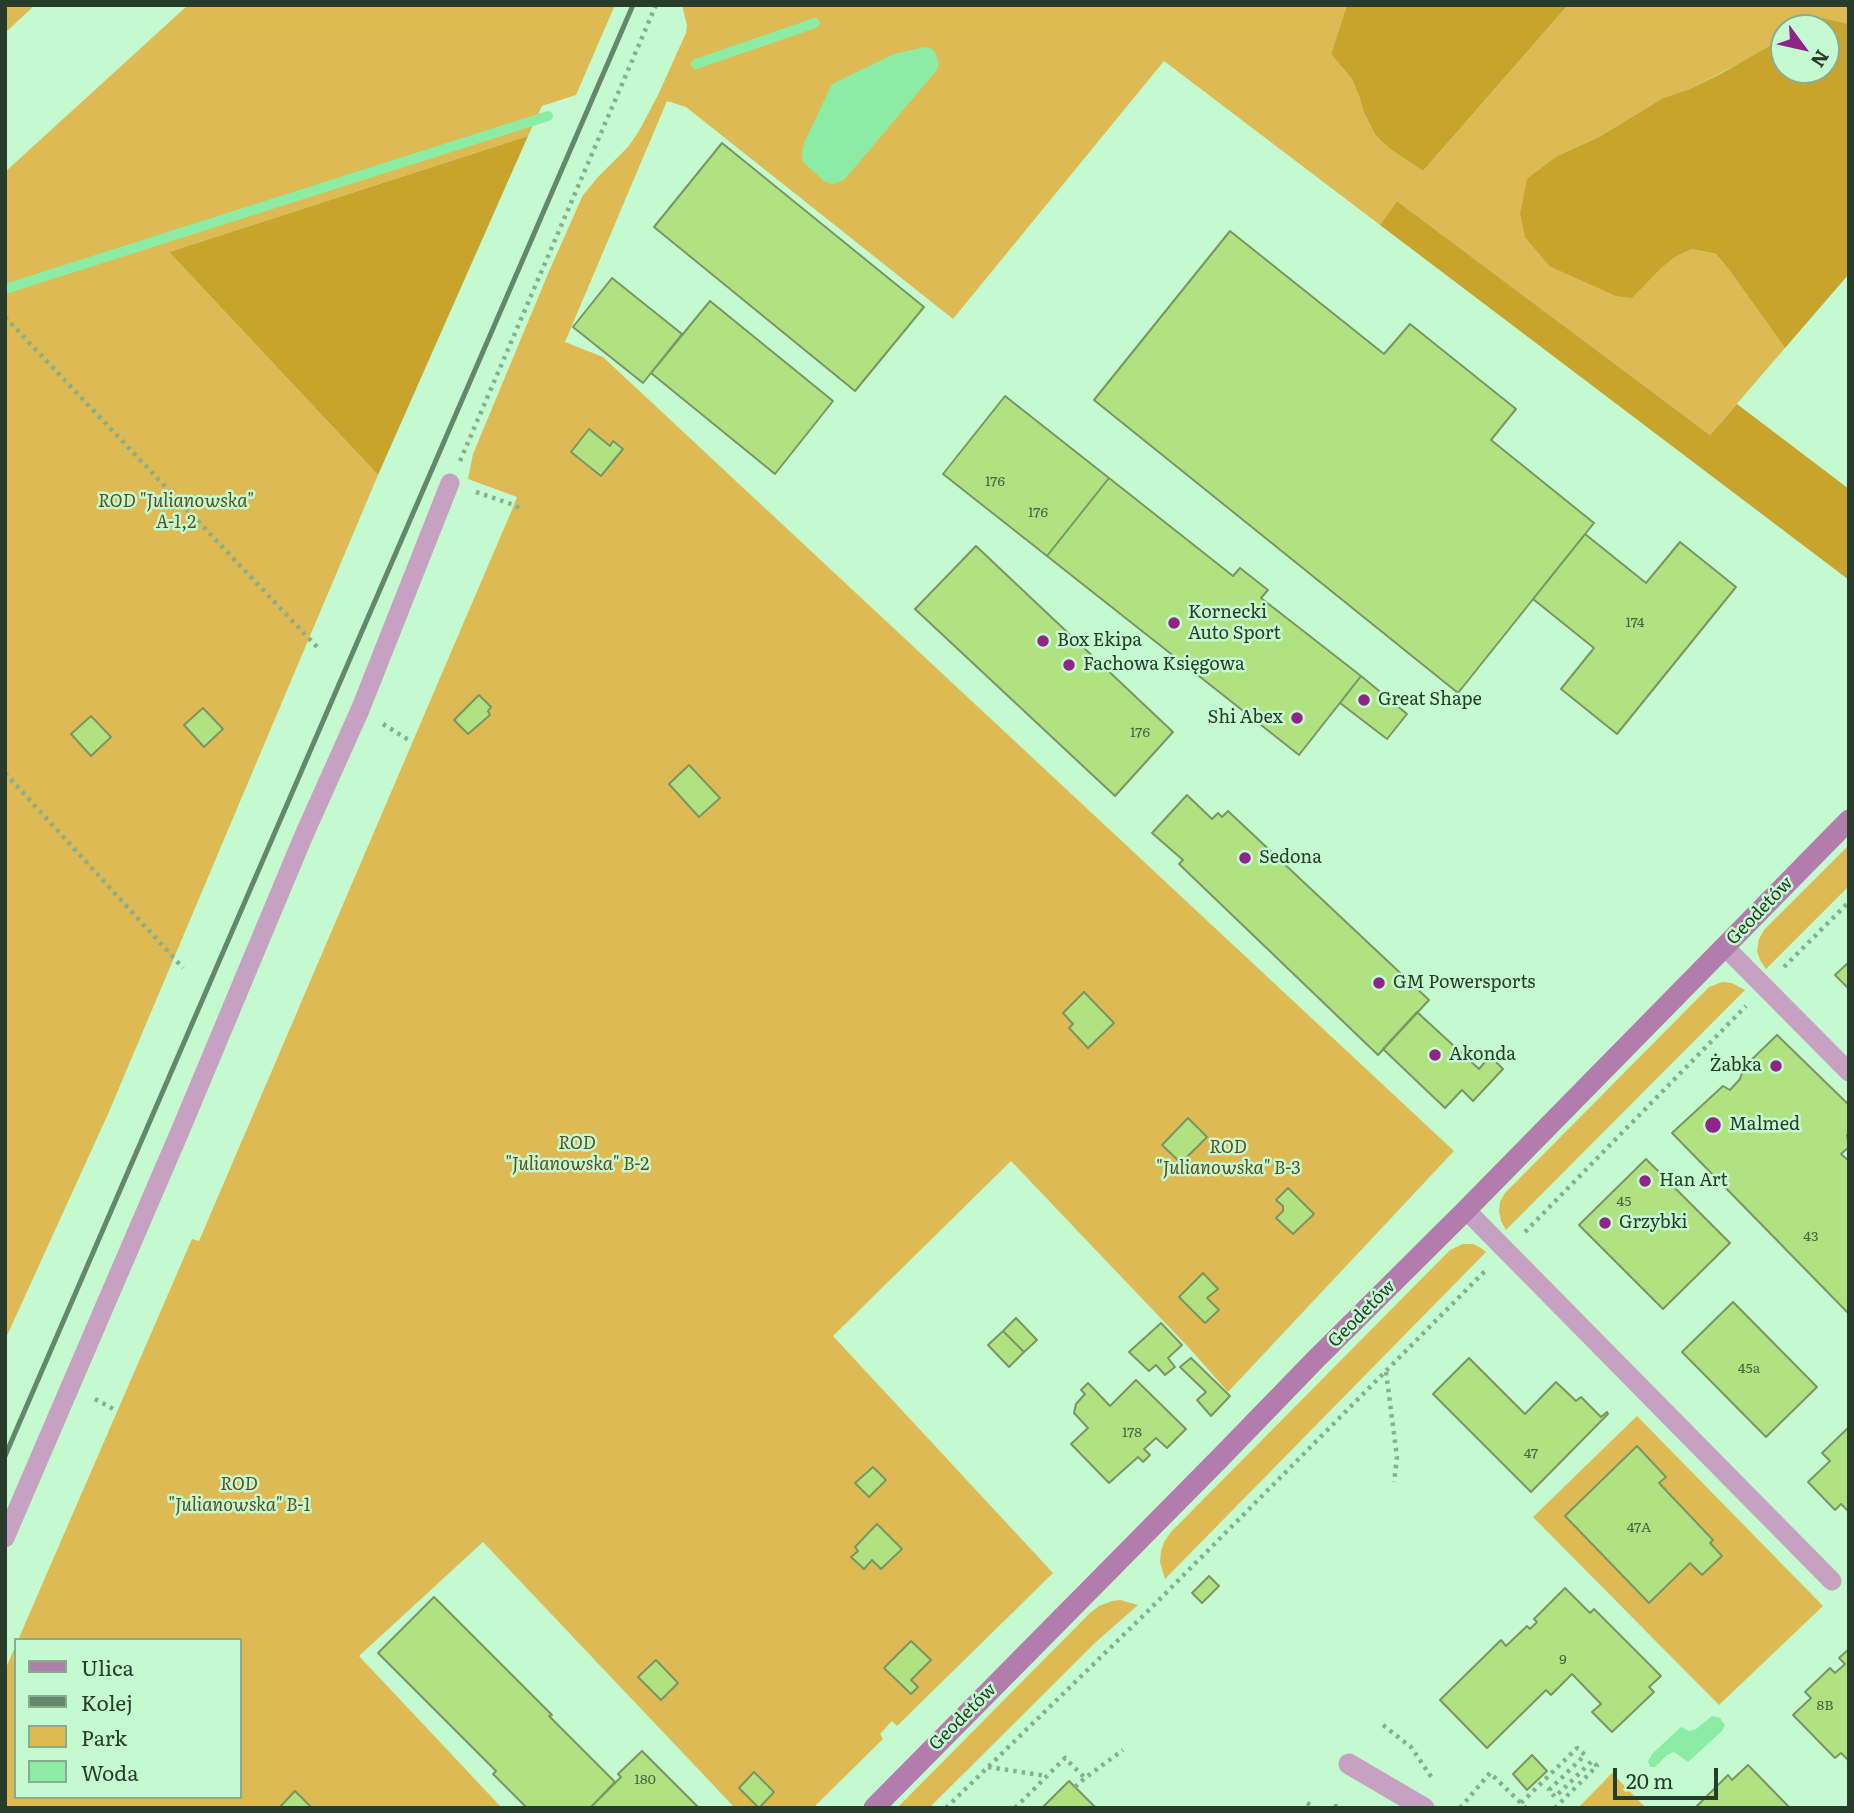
<!DOCTYPE html>
<html>
<head>
<meta charset="utf-8">
<style>
	body { margin:0 }
	#map { position:relative; width:1854px; height:1813px; overflow:hidden; background:#c5fad0; font-family:Literata,serif }
	canvas { display:block }
	.frame { position:absolute; inset:0; border:7px solid #273c2b; pointer-events:none }
	.legend { position:absolute; left:14px; top:1638px; width:228px; height:161px; box-sizing:border-box; background:#c5fad0; border:2px solid #86ae8e; margin:0; padding:9px 12px; list-style:none; font-size:21px; color:#273c2b }
	.legend li { display:flex; align-items:center; gap:14px; height:35px }
	.legend b { width:35px; border:2px solid #86ae8e }
	.north { position:absolute; left:1770px; top:14px; width:70px; height:70px; box-sizing:border-box; background:#c5fad0; border:2px solid #86ae8e; border-radius:50%; rotate:123deg; font-size:19px; font-weight:700; line-height:28px; text-align:center; color:#273c2b }
	.north::after { content:''; display:block; margin:auto; width:24px; height:32px; background:#8f2589; clip-path:polygon(50% 0,100% 100%,50% 72%,0 100%) }
	.scale { position:absolute; left:1613px; top:1768px; width:105px; height:32px; box-sizing:border-box; border:4px solid #273c2b; border-top:0; padding-left:9px; font-size:21px; line-height:24px; white-space:nowrap; color:#273c2b; -webkit-text-stroke:5px #c5fad0; paint-order:stroke }
</style>
</head>
<body>
<div id="map">
<canvas width="1854" height="1813"></canvas>
<div class="frame"></div>
<ul class="legend">
<li><b style="height:9px;background:#b27dac"></b>Ulica</li>
<li><b style="height:9px;background:#65876c"></b>Kolej</li>
<li><b style="height:19px;background:#ddba53"></b>Park</li>
<li><b style="height:19px;background:#8ceca4"></b>Woda</li>
</ul>
<div class="north">N</div>
<div class="scale">20 m</div>
</div>
<script>
const context = document.querySelector('canvas').getContext('2d');
context.lineJoin = 'round';
function fill(path, color) { context.fillStyle = color; context.fill(path, 'evenodd'); }
const toPath = rows => new Path2D(rows.map(r => 'M' + r).join(''));
function strokePath(path, color, width, dash) { context.strokeStyle = color; context.lineWidth = width; context.lineCap = dash ? 'butt' : 'round'; context.setLineDash(dash || []); context.stroke(path); }
function write(font, color, halo, rows, align = 'center') {
  context.font = font + ' Literata,serif'; context.lineWidth = 5; context.setLineDash([]); context.textBaseline = 'middle'; context.strokeStyle = halo; context.fillStyle = color; for (const [text, x, y, turn = 0] of rows) {
    context.save(); context.translate(x, y); context.rotate((+turn || 0) * Math.PI / 180); context.textAlign = isNaN(turn) ? turn : align; if (halo) context.strokeText(text, 0, 0); context.fillText(text, 0, 0); context.restore();
  }
}
const green = toPath([
	[5,5,35,5,5,33],
	[188,5,615,5,576,95,542,106,528,136,169,252,378,475,108,1114,5,1340,5,172],
	[682,5,1347,5,1331,54,1352,79,1359,96,1364,113,1376,136,1390,149,1423,171,1568,5,1849,5,1849,24,1823,18,1803,28,1784,28,1784,38,1761,52,1690,89,1663,98,1599,137,1557,156,1520,214,1525,236,1549,266,1660,269,1675,257,1692,249,1716,254,1730,271,1785,348,1710,435,1397,201,1380,225,1164,61,953,319,686,107,667,101,565,342,603,357,1454,1151,1228,1392,1191,1350,1011,1161,833,1336,1053,1573,897,1726,892,1721,880,1734,883,1739,813,1808,735,1808,483,1542,359,1656,502,1808,5,1808,5,1670,16,1645,16,1797,240,1797,240,1640,18,1640,192,1239,199,1241,514,505,517,497,468,479,473,454,550,269,583,195,598,177,628,147,639,131,658,95,686,33,687,25],
	[1849,845,1849,886,1766,969,1760,960,1757,951,1759,939,1764,930],
	[1722,982,1732,983,1745,990,1506,1230,1501,1221,1499,1211,1500,1202,1505,1193,1709,987],
	[1463,1244,1473,1244,1481,1248,1486,1252,1165,1579,1160,1562,1161,1551,1164,1542,1171,1532,1450,1250],
	[1637,1416,1823,1606,1719,1705,1533,1517],
	[1120,1600,1138,1605,1097,1641,929,1808,897,1808,1090,1613,1099,1606,1112,1601],
	[1612,1773,1646,1808,1578,1808]
]);
const forest = toPath([
	[1347,5,1568,5,1423,171,1390,149,1376,136,1364,113,1359,96,1352,79,1331,54],
	[1823,18,1849,24,1849,274,1785,348,1730,271,1716,254,1692,249,1675,257,1660,269,1632,298,1616,296,1549,266,1525,237,1520,214,1527,179,1557,156,1599,137,1663,98,1690,89,1722,73,1784,38,1784,70,1826,70,1826,28,1803,28],
	[528,136,378,475,169,252],
	[1397,201,1710,435,1737,404,1849,489,1849,580,1380,225]
]);
const water = toPath([
	[925,47,930,48,935,52,939,64,937,70,845,179,837,183,831,184,824,181,803,162,802,153,804,143,832,84,894,54],
	[1712,1716,1720,1718,1725,1725,1722,1731,1688,1762,1674,1752,1667,1755,1655,1767,1650,1767,1648,1761,1652,1754,1681,1727,1689,1731,1696,1729]
]);
const stream = toPath([
	[696,64,815,23],
	[5,289,548,116]
]);
const building = toPath([
	[722,143,924,307,855,391,654,227,722,143],
	[1230,231,1384,354,1410,324,1516,409,1491,440,1594,523,1458,693,1094,400,1230,231],
	[612,278,682,334,643,383,573,327,612,278],
	[710,301,833,401,775,474,651,373,710,301],
	[1005,396,1109,478,1047,556,943,474,1005,396],
	[589,429,610,446,613,441,623,449,601,476,571,452,589,429],
	[1109,478,1233,576,1240,568,1268,590,1261,598,1361,676,1299,755,1047,556,1109,478],
	[1585,534,1646,583,1680,542,1736,587,1617,734,1561,689,1594,648,1533,599,1585,534],
	[976,546,1173,732,1115,796,915,609,976,546],
	[1361,676,1407,714,1387,739,1340,703,1361,676],
	[479,695,491,707,488,711,490,715,468,734,454,720,479,695],
	[203,708,223,729,204,747,184,725,203,708],
	[91,716,111,737,91,756,71,734,91,716],
	[689,765,720,798,699,817,669,784,689,765],
	[1187,795,1212,819,1218,813,1222,817,1228,811,1429,1000,1378,1055,1179,864,1183,860,1152,833,1187,795],
	[1849,962,1849,989,1835,975,1849,962],
	[1084,992,1114,1023,1088,1048,1069,1028,1073,1024,1063,1013,1084,992],
	[1417,1012,1479,1069,1490,1056,1503,1069,1473,1101,1462,1090,1445,1108,1383,1049,1417,1012],
	[1777,1035,1849,1105,1849,1134,1847,1135,1849,1147,1841,1154,1849,1161,1849,1314,1672,1133,1723,1086,1730,1090,1740,1079,1744,1067,1777,1035],
	[1188,1118,1207,1137,1181,1163,1162,1145,1188,1118],
	[1646,1159,1730,1243,1663,1309,1579,1225,1646,1159],
	[1288,1188,1314,1214,1293,1234,1276,1218,1283,1211,1283,1206,1276,1200,1288,1188],
	[1203,1273,1218,1289,1207,1298,1219,1310,1205,1323,1179,1297,1203,1273],
	[1733,1302,1817,1387,1766,1437,1682,1352,1733,1302],
	[1016,1318,1037,1340,1024,1352,1003,1331,1016,1318],
	[1161,1323,1182,1345,1168,1358,1175,1367,1165,1375,1156,1365,1149,1371,1129,1352,1161,1323],
	[1003,1331,1024,1352,1009,1367,988,1345,1003,1331],
	[1191,1358,1230,1396,1211,1416,1197,1400,1206,1392,1180,1367,1191,1358],
	[1469,1358,1525,1414,1556,1382,1576,1401,1581,1397,1601,1417,1607,1412,1608,1414,1531,1492,1433,1394,1469,1358],
	[1136,1380,1186,1429,1167,1448,1156,1438,1144,1449,1150,1455,1143,1462,1138,1457,1109,1483,1071,1444,1088,1428,1074,1413,1076,1404,1085,1394,1081,1390,1088,1383,1110,1406,1136,1380],
	[1849,1427,1849,1512,1841,1504,1835,1510,1808,1482,1830,1461,1822,1453,1849,1427],
	[1637,1446,1666,1477,1659,1483,1713,1540,1710,1543,1722,1556,1702,1575,1690,1563,1649,1603,1565,1516,1637,1446],
	[873,1467,886,1480,869,1497,855,1483,873,1467],
	[877,1524,902,1549,881,1569,872,1560,864,1569,851,1557,858,1551,855,1547,877,1524],
	[1209,1576,1219,1586,1202,1603,1192,1593,1209,1576],
	[1565,1588,1590,1613,1594,1609,1661,1676,1649,1687,1654,1692,1612,1732,1592,1712,1601,1704,1572,1674,1551,1695,1546,1690,1487,1748,1440,1700,1501,1640,1506,1646,1527,1626,1530,1629,1537,1622,1534,1619,1565,1588],
	[434,1597,552,1715,549,1716,615,1782,590,1808,527,1808,493,1774,496,1771,378,1653,434,1597],
	[911,1641,931,1660,911,1680,918,1687,911,1694,884,1668,911,1641],
	[1849,1649,1849,1761,1841,1753,1835,1758,1793,1715,1811,1698,1805,1692,1830,1668,1835,1673,1845,1664,1839,1658,1849,1649],
	[656,1660,678,1683,661,1700,638,1677,656,1660],
	[642,1751,697,1806,695,1808,590,1808,621,1777,618,1774,642,1751],
	[1532,1755,1547,1771,1527,1790,1513,1774,1532,1755],
	[1748,1765,1790,1808,1695,1808,1728,1775,1732,1780,1748,1765],
	[754,1772,774,1792,759,1808,739,1788,754,1772],
	[1069,1781,1096,1808,1042,1808,1069,1781],
	[295,1791,312,1808,279,1808,295,1791]
]);
const path = toPath([
	[5,317,317,647],
	[460,461,656,5],
	[476,492,514,505,521,509],
	[383,724,412,742],
	[5,773,183,968],
	[1784,967,1849,902],
	[1525,1232,1746,1006],
	[1386,1372,1397,1457,1394,1482],
	[95,1399,117,1411],
	[1383,1725,1411,1747,1432,1778],
	[988,1767,1047,1776],
	[1075,1787,1085,1778,1123,1750],
	[1307,1803,1315,1808],
	[1521,1803,1577,1748,1585,1755,1549,1790,1555,1797,1592,1761,1597,1766,1555,1808],
	[946,1808,1147,1612,1486,1270],
	[1015,1808,1065,1758,1085,1778],
	[1335,1808,1336,1806,1340,1808],
	[1460,1808,1490,1773,1526,1808]
]);
const lane = toPath([
	[1725,947,1849,1072],
	[1466,1210,1832,1581],
	[5,1538,181,1129,304,835,360,710,450,483]
]);
const street = toPath([
	[1349,1764,1424,1808]
]);
const secondary = toPath([
	[874,1808,1223,1455,1315,1360,1466,1210,1849,820]
]);
const rail = toPath([
	[5,1456,633,5]
]);
const markers = [
	[1174,623,7,"#8f2589"],
	[1043,641,7,"#8f2589"],
	[1069,665,7,"#8f2589"],
	[1364,700,7,"#8f2589"],
	[1297,718,7,"#8f2589"],
	[1245,858,7,"#8f2589"],
	[1379,983,7,"#8f2589"],
	[1435,1055,7,"#8f2589"],
	[1776,1066,7,"#8f2589"],
	[1713,1125,9,"#8f2589"],
	[1645,1181,7,"#8f2589"],
	[1605,1223,7,"#8f2589"]
];
const numberNames = [
	["176",995,482],
	["176",1038,513],
	["174",1635,623],
	["176",1140,733],
	["45",1624,1202],
	["43",1811,1237],
	["45a",1749,1369],
	["178",1132,1433],
	["47",1531,1454],
	["47A",1639,1528],
	["9",1563,1660],
	["8B",1825,1706],
	["180",645,1780]
];
const parkNames = [
	["ROD \"Julianowska\"",176,502],
	["A-1,2",176,523],
	["ROD",577,1144],
	["\"Julianowska\" B-2",577,1165],
	["ROD",1228,1148],
	["\"Julianowska\" B-3",1228,1169],
	["ROD",239,1485],
	["\"Julianowska\" B-1",239,1506]
];
const poiNames = [
	["Kornecki",1188,613],
	["Auto Sport",1188,634],
	["Box Ekipa",1057,641],
	["Fachowa Księgowa",1083,665],
	["Great Shape",1378,700],
	["Shi Abex",1283,718,"right"],
	["Sedona",1259,858],
	["GM Powersports",1393,983],
	["Akonda",1449,1055],
	["Żabka",1762,1066,"right"],
	["Malmed",1729,1125],
	["Han Art",1659,1181],
	["Grzybki",1619,1223]
];
const streetNames = [
	["Geodetów",1760,911,-46],
	["Geodetów",1362,1314,-45],
	["Geodetów",963,1717,-45]
];
fill(green, '#ddba53');
fill(forest, '#c8a42d');
fill(water, '#8ceca4');
strokePath(stream, '#8ceca4', 10);
fill(building, '#b1e282');
strokePath(building, '#7a9562', 2);
strokePath(path, '#87b08f', 4.5, [3.5, 5]);
strokePath(lane, '#c6a1c1', 19);
strokePath(street, '#c6a1c1', 21);
strokePath(secondary, '#b27dac', 21);
strokePath(rail, '#65876c', 5);
for (const [x, y, r, color] of markers) { const dot = new Path2D(); dot.arc(x, y, r, 0, 2 * Math.PI); context.fillStyle = color; context.fill(dot); strokePath(dot, '#c5fad0', 2.5); }
write('14px', '#4a6641', null, numberNames);
write('italic 18px', '#5c4d1f', '#c5fad0', parkNames);
write('18px', '#273c2b', '#c5fad0', poiNames, 'left');
write('18px', '#273c2b', '#c5fad0', streetNames);
</script>
</body>
</html>
